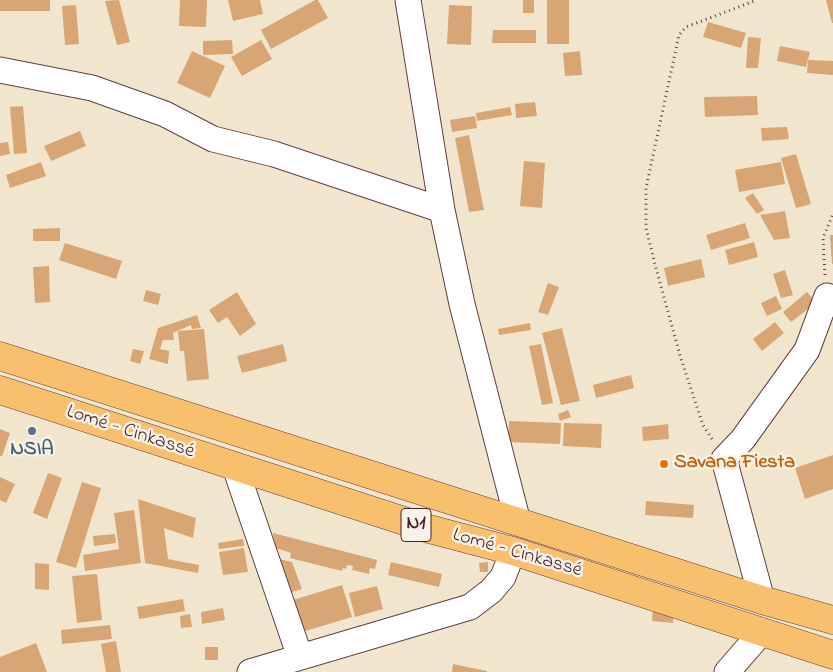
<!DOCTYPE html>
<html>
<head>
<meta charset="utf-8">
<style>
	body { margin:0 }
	canvas { display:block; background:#f1e6cd }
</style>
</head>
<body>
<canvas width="833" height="672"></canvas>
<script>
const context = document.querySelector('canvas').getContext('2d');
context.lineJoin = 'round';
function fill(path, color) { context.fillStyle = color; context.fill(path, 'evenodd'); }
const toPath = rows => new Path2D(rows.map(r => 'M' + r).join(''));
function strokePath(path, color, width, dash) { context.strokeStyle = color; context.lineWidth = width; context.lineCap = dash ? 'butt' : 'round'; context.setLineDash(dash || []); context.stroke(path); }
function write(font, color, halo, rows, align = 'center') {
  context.font = font + ' "Indie Flower",sans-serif'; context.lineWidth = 5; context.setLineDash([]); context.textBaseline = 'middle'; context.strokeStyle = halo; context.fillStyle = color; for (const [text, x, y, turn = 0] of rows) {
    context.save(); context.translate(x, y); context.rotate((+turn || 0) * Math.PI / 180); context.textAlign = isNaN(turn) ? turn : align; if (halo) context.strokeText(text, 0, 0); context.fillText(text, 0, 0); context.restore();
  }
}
const building = toPath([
	[0,0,50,0,50,11,0,11],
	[119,0,130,42,117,45,105,1],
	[180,0,207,0,206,27,179,26],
	[228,0,260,0,263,14,233,21],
	[315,0,318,0,328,18,271,49,261,30],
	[523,0,534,0,534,13,523,13],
	[547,0,569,0,569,44,547,44],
	[826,0,833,0,833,23,832,23],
	[76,5,79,44,65,45,62,6],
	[449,5,472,6,471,45,447,44],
	[708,22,746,33,741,48,703,37],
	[493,30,536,30,536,43,492,43],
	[748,37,761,38,758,68,746,68],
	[232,40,233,54,203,55,203,41],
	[261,40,272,59,242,76,231,57],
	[780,46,810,52,806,67,777,61],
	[192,51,225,66,210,98,177,83],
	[580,51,582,75,565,76,563,53],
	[808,60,833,61,833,75,807,73],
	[757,96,758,115,705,117,704,97],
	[535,102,537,116,516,118,515,104],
	[23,106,27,153,14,154,10,107],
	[510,107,512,115,477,121,476,113],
	[475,116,477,128,452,132,450,120],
	[787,127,789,139,762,141,761,128],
	[80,131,86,146,51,161,44,146],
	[469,135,484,210,469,212,455,138],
	[8,142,10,154,0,156,0,143],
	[796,154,811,204,796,208,781,158],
	[524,161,545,163,542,208,520,206],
	[41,162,46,176,10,188,6,175],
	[781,162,785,184,739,192,735,170],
	[753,193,764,210,757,214,745,198],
	[785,211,790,238,774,240,760,215],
	[745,223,750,238,711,250,706,235],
	[60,228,60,241,33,241,33,229],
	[830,235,833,235,833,264,832,264],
	[754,242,758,257,729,265,725,250],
	[65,243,122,261,116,279,59,260],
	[701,259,705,277,668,286,664,268],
	[49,266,50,302,35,303,33,267],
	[785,270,793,295,781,298,773,274],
	[548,283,559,287,548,315,538,312],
	[146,290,161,294,158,305,143,301],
	[237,292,256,324,240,336,227,317,218,323,209,310],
	[807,292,816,303,791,322,783,312],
	[776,296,782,309,767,316,761,303],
	[197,315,201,328,192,329,191,325,173,333,174,340,163,340,160,349,169,351,168,364,149,359,158,328],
	[775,322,784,333,762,351,753,339],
	[530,323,531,330,499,335,498,329],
	[562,328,580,401,561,405,542,333],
	[204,329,209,379,187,381,184,351,180,351,178,331],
	[283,344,287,361,242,373,237,356],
	[541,344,553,403,542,405,529,346],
	[133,349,144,351,140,364,130,361],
	[631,375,634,388,596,398,593,385],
	[568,410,571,417,560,421,558,414],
	[509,421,561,423,560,444,508,442],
	[564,423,602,424,601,448,563,446],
	[668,424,669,439,643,441,642,427],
	[0,429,10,433,2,456,0,456],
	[833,455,833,489,805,499,795,468],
	[48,473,62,478,47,519,33,513],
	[0,477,15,484,6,503,0,500],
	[82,482,101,488,76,568,56,562],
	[138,499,196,518,193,538,164,528,168,559,199,565,198,573,145,563],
	[646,501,694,505,693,518,645,515],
	[134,510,141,563,85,571,83,555,119,549,114,513],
	[273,533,377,560,375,569,370,568,369,574,352,570,353,566,347,565,346,569,343,568,342,571,290,558,291,553,276,548],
	[115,534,116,543,94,546,93,536],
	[243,539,244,546,219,549,218,543],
	[244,548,248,572,223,575,219,552],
	[279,559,292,562,302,589,289,593],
	[391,562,442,574,439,587,388,575],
	[488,562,488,572,480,572,479,563],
	[35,563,49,564,49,590,35,589],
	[97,574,102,620,77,623,72,576],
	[342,585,352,617,302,632,293,600],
	[377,586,383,609,355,617,349,593],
	[183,599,185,611,139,619,137,607],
	[653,606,674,607,673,623,652,621],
	[223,608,225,620,202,624,201,612],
	[190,614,192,627,181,628,180,616],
	[110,625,112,639,62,644,61,630],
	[116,641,121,672,106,672,101,644],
	[36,643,47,672,0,672,0,657],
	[205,647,218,647,218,660,205,660],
	[453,664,487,671,487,672,452,672]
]);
const path = toPath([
	[825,275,823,238,833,214],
	[712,439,703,425,681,359,657,272,646,228,646,188,679,35,686,27,757,0]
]);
const minor = toPath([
	[408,0,442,210,462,304,518,522],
	[0,70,92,88,165,114,213,139,274,154,442,210],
	[235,467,300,657],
	[762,600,724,459,743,439,807,350,827,296],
	[250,672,470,607,491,591,503,577,513,551],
	[727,672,761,633]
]);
const highway = toPath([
	[0,356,762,600,833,620],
	[0,390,429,529,513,551,833,655]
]);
const markers = [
	[32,431,5,"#5c6f8a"],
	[664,464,5,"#e8710a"]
];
const shields = [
	[416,525,30]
];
const shieldNames = [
	["N1",416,525]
];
const streetNames = [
	["Lomé - Cinkassé",130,433,18],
	["Lomé - Cinkassé",517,554,16]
];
const serviceNames = [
	["NSIA",32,451]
];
const foodNames = [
	["Savana Fiesta",674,464]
];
fill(building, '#d8a674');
strokePath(minor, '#633d43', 27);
strokePath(highway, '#633d43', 29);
strokePath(path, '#633d43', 3, [1, 4]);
strokePath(minor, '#fff', 25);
strokePath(highway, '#f8bf6c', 28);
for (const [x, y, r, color] of markers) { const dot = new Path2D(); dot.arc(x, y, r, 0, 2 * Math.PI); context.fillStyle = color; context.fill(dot); strokePath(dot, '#f7f3e8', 2); }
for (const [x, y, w] of shields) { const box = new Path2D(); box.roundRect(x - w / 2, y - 16.5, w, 33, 4); context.fillStyle = '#f7f3e8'; context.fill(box); strokePath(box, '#4a1f2b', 1); }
write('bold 19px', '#4a1f2b', null, shieldNames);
write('20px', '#4a1f2b', '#f7f3e8', streetNames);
write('bold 20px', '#4e5e75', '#f7f3e8', serviceNames);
write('bold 20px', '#c56008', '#f7f3e8', foodNames, 'left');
</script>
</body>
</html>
